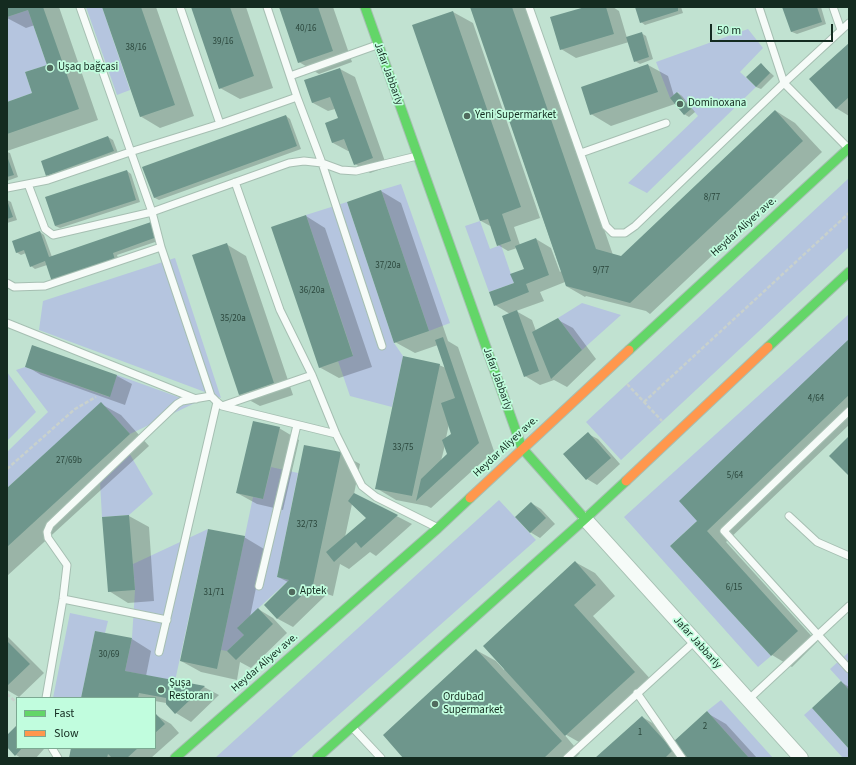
<!DOCTYPE html>
<html>
<head>
<meta charset="utf-8">
<style>
	body { margin:0 }
	#map { position:relative; width:856px; height:765px; overflow:hidden; background:#c1e2d1; font-family:"Source Sans 3",sans-serif }
	canvas { display:block }
	.frame { position:absolute; inset:0; border:8px solid #142b20; pointer-events:none }
	.legend { position:absolute; left:16px; top:697px; width:140px; height:52px; box-sizing:border-box; background:#c1fdde; border:1px solid #7ca992; margin:0; padding:5px 7px; list-style:none; font-size:12px; color:#142b20 }
	.legend li { display:flex; align-items:center; gap:8px; height:20px }
	.legend b { width:20px; border:1px solid #7ca992 }
	.scale { position:absolute; left:710px; top:24px; width:123px; height:18px; box-sizing:border-box; border:2px solid #142b20; border-top:0; padding-left:5px; font-size:12px; line-height:14px; white-space:nowrap; color:#142b20; -webkit-text-stroke:3px #c1fdde; paint-order:stroke }
</style>
</head>
<body>
<div id="map">
<canvas width="856" height="765"></canvas>
<div class="frame"></div>
<ul class="legend">
<li><b style="height:5px;background:#63d668"></b>Fast</li>
<li><b style="height:5px;background:#ff974d"></b>Slow</li>
</ul>
<div class="scale">50 m</div>
</div>
<script>
const context = document.querySelector('canvas').getContext('2d');
context.lineJoin = 'round';
function fill(path, color) { context.fillStyle = color; context.fill(path, 'evenodd'); }
const toPath = rows => new Path2D(rows.map(r => 'M' + r).join(''));
function strokePath(path, color, width, dash) { context.strokeStyle = color; context.lineWidth = width; context.lineCap = dash ? 'butt' : 'round'; context.setLineDash(dash || []); context.stroke(path); }
function write(font, color, halo, rows, align = 'center') {
  context.font = font + ' "Source Sans 3",sans-serif'; context.lineWidth = 3.5; context.setLineDash([]); context.textBaseline = 'middle'; context.strokeStyle = halo; context.fillStyle = color; for (const [text, x, y, turn = 0] of rows) {
    context.save(); context.translate(x, y); context.rotate((+turn || 0) * Math.PI / 180); context.textAlign = isNaN(turn) ? turn : align; if (halo) context.strokeText(text, 0, 0); context.fillText(text, 0, 0); context.restore();
  }
}
const green = toPath([
	[86,7,102,7,130,90,117,95],
	[28,10,47,65,25,72,32,93,7,102,7,17],
	[748,29,763,48,740,72,756,87,647,193,628,183,698,116,678,92,670,98,656,62],
	[849,178,849,247,621,460,586,422],
	[401,184,450,323,429,331,381,190],
	[347,202,394,343,403,356,392,407,350,396,338,361,353,355,306,215],
	[480,221,490,249,501,245,514,283,489,292,465,226],
	[175,258,221,398,39,330,43,301],
	[582,303,621,315,582,350,558,318],
	[849,314,849,339,697,521,670,546,771,656,758,667,624,517],
	[25,367,109,397,117,375,195,403,130,434,101,403,7,488,7,452,48,412,16,370],
	[7,372,36,412,7,441],
	[128,451,153,494,129,515,102,517,100,482],
	[271,467,298,473,277,577,289,580,238,627,244,635,227,651,221,650,253,497,263,499],
	[499,500,536,540,290,758,215,758],
	[208,529,175,681,125,671,132,638,135,590,133,564],
	[70,613,108,621,105,633,95,631,81,698,53,698],
	[849,652,849,690,830,669],
	[721,700,773,758,749,758,707,711],
	[812,708,849,749,849,758,843,758,804,715]
]);
const shadow = toPath([
	[7,7,59,7,98,120,7,151,7,103,34,94,48,65,35,25,26,28,7,18],
	[103,7,156,7,194,116,160,128,140,116],
	[193,7,246,7,273,88,240,99,220,88],
	[280,7,333,7,352,62,319,74,299,62],
	[471,7,527,7,613,255,621,257,776,111,795,123,822,152,650,314,646,311,586,296,585,297,566,286,565,282,540,292,544,301,516,311,532,320,536,331,558,320,573,328,596,359,567,387,554,380,540,385,525,376,510,314,495,305,515,283,525,270,517,248,508,251,498,245,492,227,481,221,453,12,473,23,540,218,514,227,520,245,536,239,551,248,560,272,561,271],
	[588,7,613,7,619,11,627,38,641,33,646,36,653,59,640,64,635,61,629,42,576,58,561,49],
	[636,7,681,7,683,13,645,25,641,22],
	[784,7,821,7,826,24,797,34,792,32],
	[849,44,849,116,836,108],
	[761,64,774,76,761,89,756,87],
	[648,65,668,76,674,96,678,93,682,96,695,112,689,117,684,114,675,104,611,126,591,114],
	[340,69,355,77,387,167,370,173,355,164,350,151,348,151,333,143,339,118,335,109,328,111,313,103,306,81],
	[286,116,290,119,301,149,159,200,155,198,144,168],
	[108,137,113,140,118,153,51,178,47,175],
	[7,152,10,153,18,177,7,181],
	[127,171,131,174,140,202,60,228,55,226],
	[381,191,401,203,448,341,458,347,494,451,431,508,427,506,396,500,376,488,439,365,446,368,438,345,415,353,395,342],
	[449,424,452,434,446,438],
	[445,445,448,454,441,461],
	[7,200,11,202,17,220,7,223],
	[306,216,325,228,372,367,339,378,319,367],
	[151,223,161,240,117,255,120,263,47,265,35,269,31,266,26,253,21,255,16,252,40,232,44,235,52,257],
	[226,244,246,256,293,395,260,406,240,395,193,256],
	[849,341,849,425,726,542,817,642,792,667,772,655,671,546,699,521],
	[33,346,117,376,132,384,125,405,41,375,26,366],
	[101,404,121,415,149,446,7,576,7,490],
	[279,428,299,440,283,510,257,504,237,493],
	[588,434,598,439,620,464,597,485,587,479,565,454],
	[340,453,360,464,354,494,412,524,376,556,370,552,349,569,340,564,333,596,327,594,293,627,278,619,265,605,288,582,278,577],
	[352,504,367,518,345,537],
	[531,503,541,509,555,524,540,538,530,532],
	[129,516,149,527,154,601,128,603,109,591],
	[244,537,264,549,250,617,258,609,273,618,287,633,251,668,240,662,237,680,201,672,181,661],
	[575,562,595,573,615,596,593,616,654,683,586,746,563,733,580,753,575,758,405,758,476,650,496,661,504,670],
	[7,636,44,673,19,697,7,690],
	[132,639,151,651,146,676,204,687,219,695,191,722,176,713,166,703,155,701,155,698,82,698],
	[841,682,849,687,849,747],
	[707,713,726,724,757,758,597,758,642,717,661,728,674,743],
	[156,715,171,724,179,733,151,758,70,758,72,748,155,748,155,716],
	[17,727,17,748,44,749,36,758,21,758,16,755,7,746,7,736]
]);
const building = toPath([
	[7,7,43,7,79,109,7,134,7,102,32,93,25,72,47,65,28,10,7,17],
	[102,7,141,7,175,105,140,117],
	[191,7,230,7,254,76,219,89],
	[279,7,318,7,333,51,298,63],
	[470,7,512,7,596,249,621,256,775,110,803,141,630,303,566,286],
	[585,7,606,7,614,34,560,50,550,17],
	[635,7,678,7,678,11,640,23],
	[782,7,817,7,822,22,791,32],
	[453,11,521,207,502,214,511,241,497,246,488,219,480,221,412,25],
	[642,32,649,57,634,62,626,37],
	[849,43,849,97,836,109,809,79],
	[761,63,770,73,756,87,746,77],
	[648,64,658,92,590,115,581,87],
	[340,68,373,158,354,165,344,139,332,143,325,123,338,118,330,97,312,103,304,80],
	[677,92,691,109,684,115,670,98],
	[286,115,297,146,154,198,142,167],
	[108,136,114,151,46,176,41,161],
	[7,156,14,175,7,177],
	[127,170,136,200,55,226,45,197],
	[381,190,429,331,394,343,347,202],
	[7,200,13,217,7,219],
	[306,215,353,356,319,368,271,227],
	[151,222,157,237,113,253,115,260,52,282,45,261,30,267,24,250,16,253,12,241,40,231,49,257],
	[536,238,549,275,526,284,529,292,494,306,489,292,514,283,510,274,524,269,515,246],
	[227,243,274,383,239,395,192,255],
	[517,310,539,371,524,377,502,316],
	[558,318,582,350,551,379,532,332],
	[443,337,479,443,416,501,421,479,447,454,442,440,451,434,441,403,455,398,435,340],
	[849,339,849,395,707,531,798,631,771,656,670,546,697,521,679,501],
	[32,345,117,375,110,397,25,367],
	[403,356,440,364,412,496,375,489],
	[101,402,130,434,7,547,7,488],
	[253,421,280,427,263,499,236,493],
	[588,432,611,458,586,480,563,454],
	[849,436,849,476,829,456],
	[304,445,341,452,313,585,277,619,264,605,289,580,277,577],
	[354,493,398,515,361,548,356,542,334,562,326,552,366,518,348,501],
	[531,502,546,518,530,533,515,517],
	[129,515,135,590,108,592,102,517],
	[208,529,245,536,217,669,180,661],
	[575,561,596,585,574,605,635,672,565,736,483,646],
	[258,608,273,624,236,660,227,651,244,635,237,628],
	[95,631,132,638,125,671,205,686,175,714,166,704,166,698,139,693,138,698,81,698],
	[7,641,30,664,7,686],
	[476,649,562,741,544,758,403,758,383,735],
	[841,681,849,690,849,749,812,708],
	[707,711,749,758,688,758,673,742],
	[156,714,165,724,155,733,155,715],
	[642,716,673,750,665,758,595,758],
	[16,726,17,727,17,748,22,748,15,756,7,747,7,735],
	[71,748,138,748,127,758,112,758,108,754,107,758,69,758]
]);
const path = toPath([
	[627,384,662,421],
	[644,402,849,213],
	[7,469,75,409,96,397],
	[7,694,17,703]
]);
const lane = toPath([
	[180,7,220,124],
	[267,7,290,76],
	[529,7,606,226,613,233,625,233,635,226,784,83,848,148],
	[759,7,784,83,849,23],
	[833,7,841,30],
	[297,97,322,163,382,346],
	[581,153,666,123],
	[235,182,280,310,312,375,336,434,362,486,376,497,436,527],
	[28,184,45,229,53,235,152,212,80,7],
	[7,188,48,180,130,152,220,124,297,97,290,76,377,45],
	[161,247,211,396,217,402,222,406,336,434],
	[7,283,14,287,45,286,161,247,152,212,289,163,304,161,322,163,341,170,356,171,417,156],
	[7,323,196,399],
	[222,406,312,375],
	[849,411,724,531,849,669],
	[789,516,817,542,849,556],
	[259,586,297,425],
	[63,599,167,620],
	[159,652,217,402],
	[637,693,682,758],
	[46,698,63,599,67,565,48,538,47,532,50,525,177,404,182,401,211,396],
	[748,700,849,606],
	[352,727,381,758],
	[52,748,58,758],
	[567,758,695,641]
]);
const street = toPath([
	[585,519,801,758]
]);
const fast = toPath([
	[365,7,522,448,585,519],
	[768,347,849,272],
	[629,350,849,148],
	[175,758,438,528,470,498],
	[317,758,585,519,626,481]
]);
const slow = toPath([
	[626,481,768,347],
	[470,498,629,350]
]);
const markers = [
	[50,68,4,"#516b5e"],
	[680,104,4,"#516b5e"],
	[467,116,4,"#516b5e"],
	[292,592,4,"#516b5e"],
	[161,690,4,"#516b5e"],
	[435,704,4,"#516b5e"]
];
const numberNames = [
	["40/16",306,29],
	["39/16",223,42],
	["38/16",136,48],
	["8/77",712,198],
	["37/20a",388,266],
	["9/77",601,271],
	["36/20a",312,291],
	["35/20a",233,319],
	["4/64",816,399],
	["33/75",403,448],
	["27/69b",69,461],
	["5/64",735,476],
	["32/73",307,525],
	["6/15",734,588],
	["31/71",214,593],
	["30/69",109,655],
	["2",705,727],
	["1",640,733]
];
const poiNames = [
	["Uşaq bağçasi",58,68],
	["Dominoxana",688,104],
	["Yeni Supermarket",475,116],
	["Aptek",300,592],
	["Şuşa",169,684],
	["Restoranı",169,697],
	["Ordubad",443,698],
	["Supermarket",443,711]
];
const streetNames = [
	["Jafar Jabbarly",388,74,70],
	["Heydar Aliyev ave.",744,227,-42],
	["Jafar Jabbarly",497,379,70],
	["Heydar Aliyev ave.",506,447,-43],
	["Jafar Jabbarly",697,643,48],
	["Heydar Aliyev ave.",265,663,-41]
];
fill(green, '#b5c5df');
fill(shadow, '#0003');
fill(building, '#6e968c');
strokePath(lane, '#a6bfb2', 9);
strokePath(street, '#a6bfb2', 16);
strokePath(fast, '#a6bfb2', 11);
strokePath(slow, '#a6bfb2', 11);
strokePath(path, '#c8d1cd', 2.5, [4, 2]);
strokePath(lane, '#f6fbf8', 7);
strokePath(street, '#f6fbf8', 14);
strokePath(fast, '#63d668', 9);
strokePath(slow, '#ff974d', 9);
for (const [x, y, r, color] of markers) { const dot = new Path2D(); dot.arc(x, y, r, 0, 2 * Math.PI); context.fillStyle = color; context.fill(dot); strokePath(dot, '#c1fdde', 1.5); }
write('9px', '#2a463b', null, numberNames);
write('11px', '#142b20', '#c1fdde', poiNames, 'left');
write('11px', '#142b20', '#c1fdde', streetNames);
</script>
</body>
</html>
